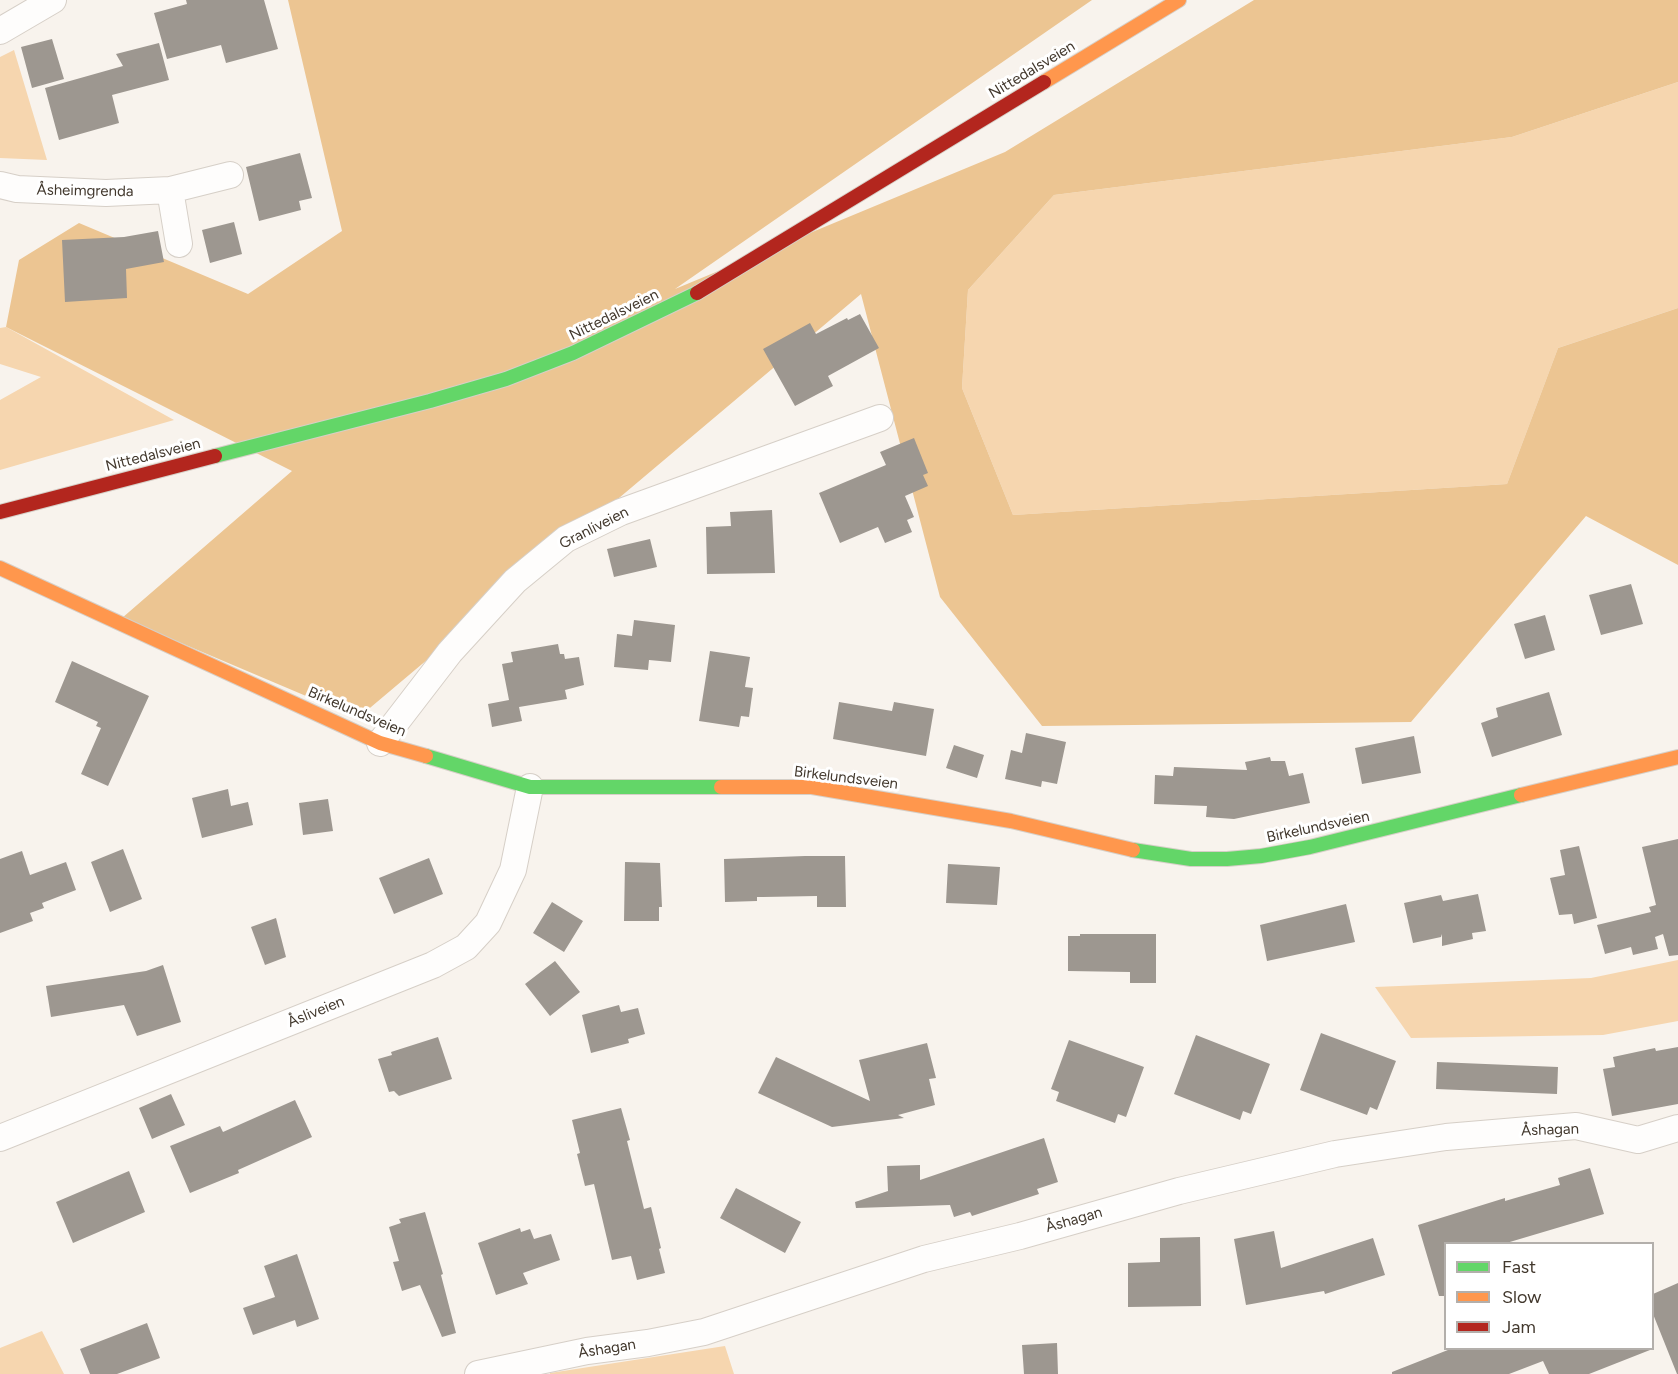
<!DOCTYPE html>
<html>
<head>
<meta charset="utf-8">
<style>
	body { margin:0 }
	#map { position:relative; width:1678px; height:1374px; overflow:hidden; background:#f8f3ed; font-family:Figtree,sans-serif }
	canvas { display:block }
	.legend { position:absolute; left:1444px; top:1242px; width:210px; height:108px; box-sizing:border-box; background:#fff; border:2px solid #b3afab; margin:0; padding:8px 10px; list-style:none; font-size:18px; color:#42382d }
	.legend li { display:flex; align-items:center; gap:12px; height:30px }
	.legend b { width:30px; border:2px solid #b3afab }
</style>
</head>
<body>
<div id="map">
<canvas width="1678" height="1374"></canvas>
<ul class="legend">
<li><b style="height:8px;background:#63d668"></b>Fast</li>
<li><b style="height:8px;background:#ff974d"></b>Slow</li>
<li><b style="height:8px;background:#b3261e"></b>Jam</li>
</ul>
</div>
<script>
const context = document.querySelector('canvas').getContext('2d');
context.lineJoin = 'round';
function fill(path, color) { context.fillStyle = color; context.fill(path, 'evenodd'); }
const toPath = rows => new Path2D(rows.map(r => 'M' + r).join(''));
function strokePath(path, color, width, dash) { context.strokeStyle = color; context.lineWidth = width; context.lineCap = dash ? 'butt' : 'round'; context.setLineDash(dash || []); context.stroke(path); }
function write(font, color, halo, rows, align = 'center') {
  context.font = font + ' Figtree,sans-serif'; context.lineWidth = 6; context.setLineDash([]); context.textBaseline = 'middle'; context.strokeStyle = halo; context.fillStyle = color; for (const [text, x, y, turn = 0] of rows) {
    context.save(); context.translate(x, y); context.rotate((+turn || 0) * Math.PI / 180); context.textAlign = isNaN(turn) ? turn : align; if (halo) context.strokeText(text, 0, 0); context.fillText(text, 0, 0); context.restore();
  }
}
const green = toPath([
	[14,50,47,160,0,158,0,57],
	[1678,82,1678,308,1558,348,1507,484,1013,515,962,388,968,290,1054,195,1512,137],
	[6,327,174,420,0,470,0,400,41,377,0,364,0,328],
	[1678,960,1678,1021,1603,1035,1411,1038,1375,987,1591,978],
	[42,1331,64,1374,0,1374,0,1348],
	[725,1346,734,1374,550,1374,550,1373]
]);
const forest = toPath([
	[288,0,1092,0,675,289,1005,152,1254,0,1678,0,1678,82,1512,137,1054,195,968,290,962,388,1013,515,1507,484,1558,348,1678,308,1678,565,1586,516,1411,722,1042,726,940,597,861,294,358,718,122,618,292,471,6,327,19,260,79,223,248,294,342,231]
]);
const building = toPath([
	[186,0,264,0,278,49,226,63,221,45,167,59,154,13,187,4],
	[52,39,64,79,32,88,21,47],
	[159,43,169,80,112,95,119,123,59,140,45,88,123,66,116,54],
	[300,153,312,198,299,201,301,210,259,221,246,167],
	[234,222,242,254,210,263,202,230],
	[158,231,164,262,126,269,127,298,65,302,62,240,124,237],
	[860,314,879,348,828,376,833,386,795,406,763,349,810,323,816,334,847,318,848,320],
	[914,438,928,473,923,475,928,486,905,496,914,517,907,520,912,532,885,543,878,527,840,543,819,493,886,465,880,452],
	[772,510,775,573,707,574,706,527,731,526,730,512],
	[650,539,657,567,614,577,607,549],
	[1631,584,1643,624,1601,635,1589,595],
	[1545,615,1555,650,1525,659,1514,624],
	[634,620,675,625,671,662,649,660,648,670,614,667,617,634,632,636],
	[558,644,560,654,564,654,565,659,579,657,584,685,565,690,567,699,519,707,522,721,492,727,488,704,509,700,502,664,513,662,511,652],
	[710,651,750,657,745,687,753,688,749,717,741,716,739,727,699,721],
	[72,661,149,696,108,786,81,774,101,728,96,726,98,722,55,702],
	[1549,692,1562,735,1492,757,1481,723,1498,717,1496,708],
	[839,702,892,711,894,702,934,709,926,756,833,739],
	[1026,733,1066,742,1057,784,1042,781,1041,787,1005,779,1011,750,1022,753],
	[1414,736,1421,773,1362,784,1355,748],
	[954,745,984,755,977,778,946,768],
	[1270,757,1271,761,1285,761,1289,776,1303,773,1310,803,1234,819,1206,817,1207,806,1154,804,1155,775,1173,776,1174,767,1247,770,1245,762],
	[228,789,231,806,248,802,253,825,202,838,192,798],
	[328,799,333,831,303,835,299,803],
	[1678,839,1678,955,1669,956,1663,934,1655,937,1658,949,1633,955,1631,947,1605,954,1597,925,1651,912,1649,907,1656,905,1642,847],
	[1579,846,1597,918,1574,924,1572,914,1559,915,1550,878,1565,875,1560,850],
	[123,849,142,899,110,912,91,862],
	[22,851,30,875,66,862,76,890,42,903,44,908,30,913,33,921,0,933,0,859],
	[805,856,845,856,846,907,817,907,817,896,763,897,757,897,757,901,725,902,724,859],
	[429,858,443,894,394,914,379,878],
	[625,862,660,863,662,907,659,907,659,921,624,921],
	[948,864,1000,867,997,905,946,903],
	[1478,894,1486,931,1472,933,1473,939,1442,946,1442,934,1441,937,1413,943,1404,903,1441,895,1443,901],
	[552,902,583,921,564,952,533,933],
	[1346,904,1355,942,1267,961,1260,925],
	[276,918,286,957,265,965,251,927],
	[1080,934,1156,934,1156,983,1130,983,1130,972,1068,971,1068,936,1080,936],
	[555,961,580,992,550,1016,525,984],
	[163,965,181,1022,137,1036,124,1005,51,1017,46,986,146,971],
	[619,1005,621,1012,638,1008,645,1034,628,1039,629,1043,591,1053,582,1015],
	[1321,1033,1396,1061,1377,1110,1370,1107,1367,1115,1300,1090],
	[1196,1035,1270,1064,1251,1114,1243,1111,1240,1120,1174,1094],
	[438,1037,452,1079,399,1096,394,1091,389,1092,378,1059,392,1055,391,1052],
	[1069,1040,1144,1067,1126,1117,1118,1114,1115,1123,1056,1101,1059,1092,1051,1089],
	[927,1043,936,1078,929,1079,935,1105,898,1115,904,1118,832,1127,758,1093,776,1057,870,1101,859,1060],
	[1678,1047,1678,1104,1612,1116,1603,1069,1615,1067,1613,1057,1655,1048,1656,1051],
	[1437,1062,1558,1067,1557,1094,1436,1089],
	[171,1094,185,1125,152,1139,139,1108],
	[295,1100,312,1137,238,1170,239,1173,190,1193,170,1146,220,1126,223,1132],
	[621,1108,630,1140,627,1141,644,1209,651,1207,661,1248,659,1249,665,1273,637,1280,631,1256,612,1260,594,1184,585,1186,577,1154,580,1153,572,1120],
	[1044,1138,1058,1182,1037,1189,1039,1194,972,1216,970,1212,954,1217,950,1205,856,1208,855,1202,888,1191,887,1166,920,1165,920,1180],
	[1590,1168,1604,1214,1503,1244,1446,1244,1446,1296,1439,1296,1418,1225,1505,1198,1505,1201,1560,1185,1558,1178],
	[129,1171,145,1212,73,1243,56,1202],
	[736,1188,801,1222,785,1253,720,1218],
	[425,1212,443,1274,441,1275,456,1333,442,1337,420,1285,402,1291,393,1262,399,1261,389,1227,401,1223,399,1219],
	[520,1228,521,1232,530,1229,534,1239,551,1234,560,1260,523,1273,528,1284,496,1295,478,1243],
	[1274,1231,1281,1268,1373,1238,1385,1275,1325,1294,1324,1291,1246,1305,1234,1239],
	[1200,1237,1201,1306,1128,1307,1128,1263,1160,1262,1160,1238],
	[297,1254,319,1319,297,1327,295,1320,253,1335,243,1308,275,1297,264,1266],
	[1678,1283,1678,1374,1677,1374,1653,1314,1653,1294],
	[147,1323,160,1358,117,1374,90,1374,80,1349],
	[1057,1343,1058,1374,1024,1374,1022,1345],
	[1453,1348,1650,1348,1650,1350,1589,1374,1549,1374,1543,1361,1509,1374,1392,1374,1392,1372]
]);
const street = toPath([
	[0,31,53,0],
	[0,185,17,189,106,193,170,190,230,175],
	[170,190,179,244],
	[380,743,450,652,515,581,566,539,621,512,880,418],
	[0,1138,433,965,466,947,488,923,513,870,530,787],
	[478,1374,587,1351,648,1343,704,1332,924,1259,1020,1236,1179,1191,1335,1154,1446,1137,1576,1126,1638,1140,1678,1128]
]);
const fast = toPath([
	[215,456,430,401,506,379,573,353,697,293],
	[426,756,530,787,721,787],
	[1133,850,1191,859,1227,859,1261,856,1310,847,1521,795]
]);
const slow = toPath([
	[1044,82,1179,0],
	[0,568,380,743,426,756],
	[721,787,812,787,1011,821,1133,850],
	[1521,795,1678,757]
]);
const jam = toPath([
	[697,293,1044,82],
	[0,512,215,456]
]);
const streetNames = [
	["Nittedalsveien",1032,70,-31],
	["Åsheimgrenda",85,191,1],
	["Nittedalsveien",614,315,-26],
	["Nittedalsveien",153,455,-14],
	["Granliveien",594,528,-27],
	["Birkelundsveien",357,712,23],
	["Birkelundsveien",846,778,7],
	["Birkelundsveien",1318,827,-12],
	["Åsliveien",316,1012,-22],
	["Åshagan",1550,1130,-2],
	["Åshagan",1074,1220,-16],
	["Åshagan",607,1349,-9]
];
fill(green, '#f6d6af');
fill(forest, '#ecc592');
fill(building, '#9d9790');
strokePath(street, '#d6cfc7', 28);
strokePath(fast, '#d6cfc7', 16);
strokePath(slow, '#d6cfc7', 16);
strokePath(jam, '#d6cfc7', 16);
strokePath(street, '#fefdfc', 26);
strokePath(fast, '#63d668', 14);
strokePath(slow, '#ff974d', 14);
strokePath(jam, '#b3261e', 14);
write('15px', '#42382d', '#fff', streetNames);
</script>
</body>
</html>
